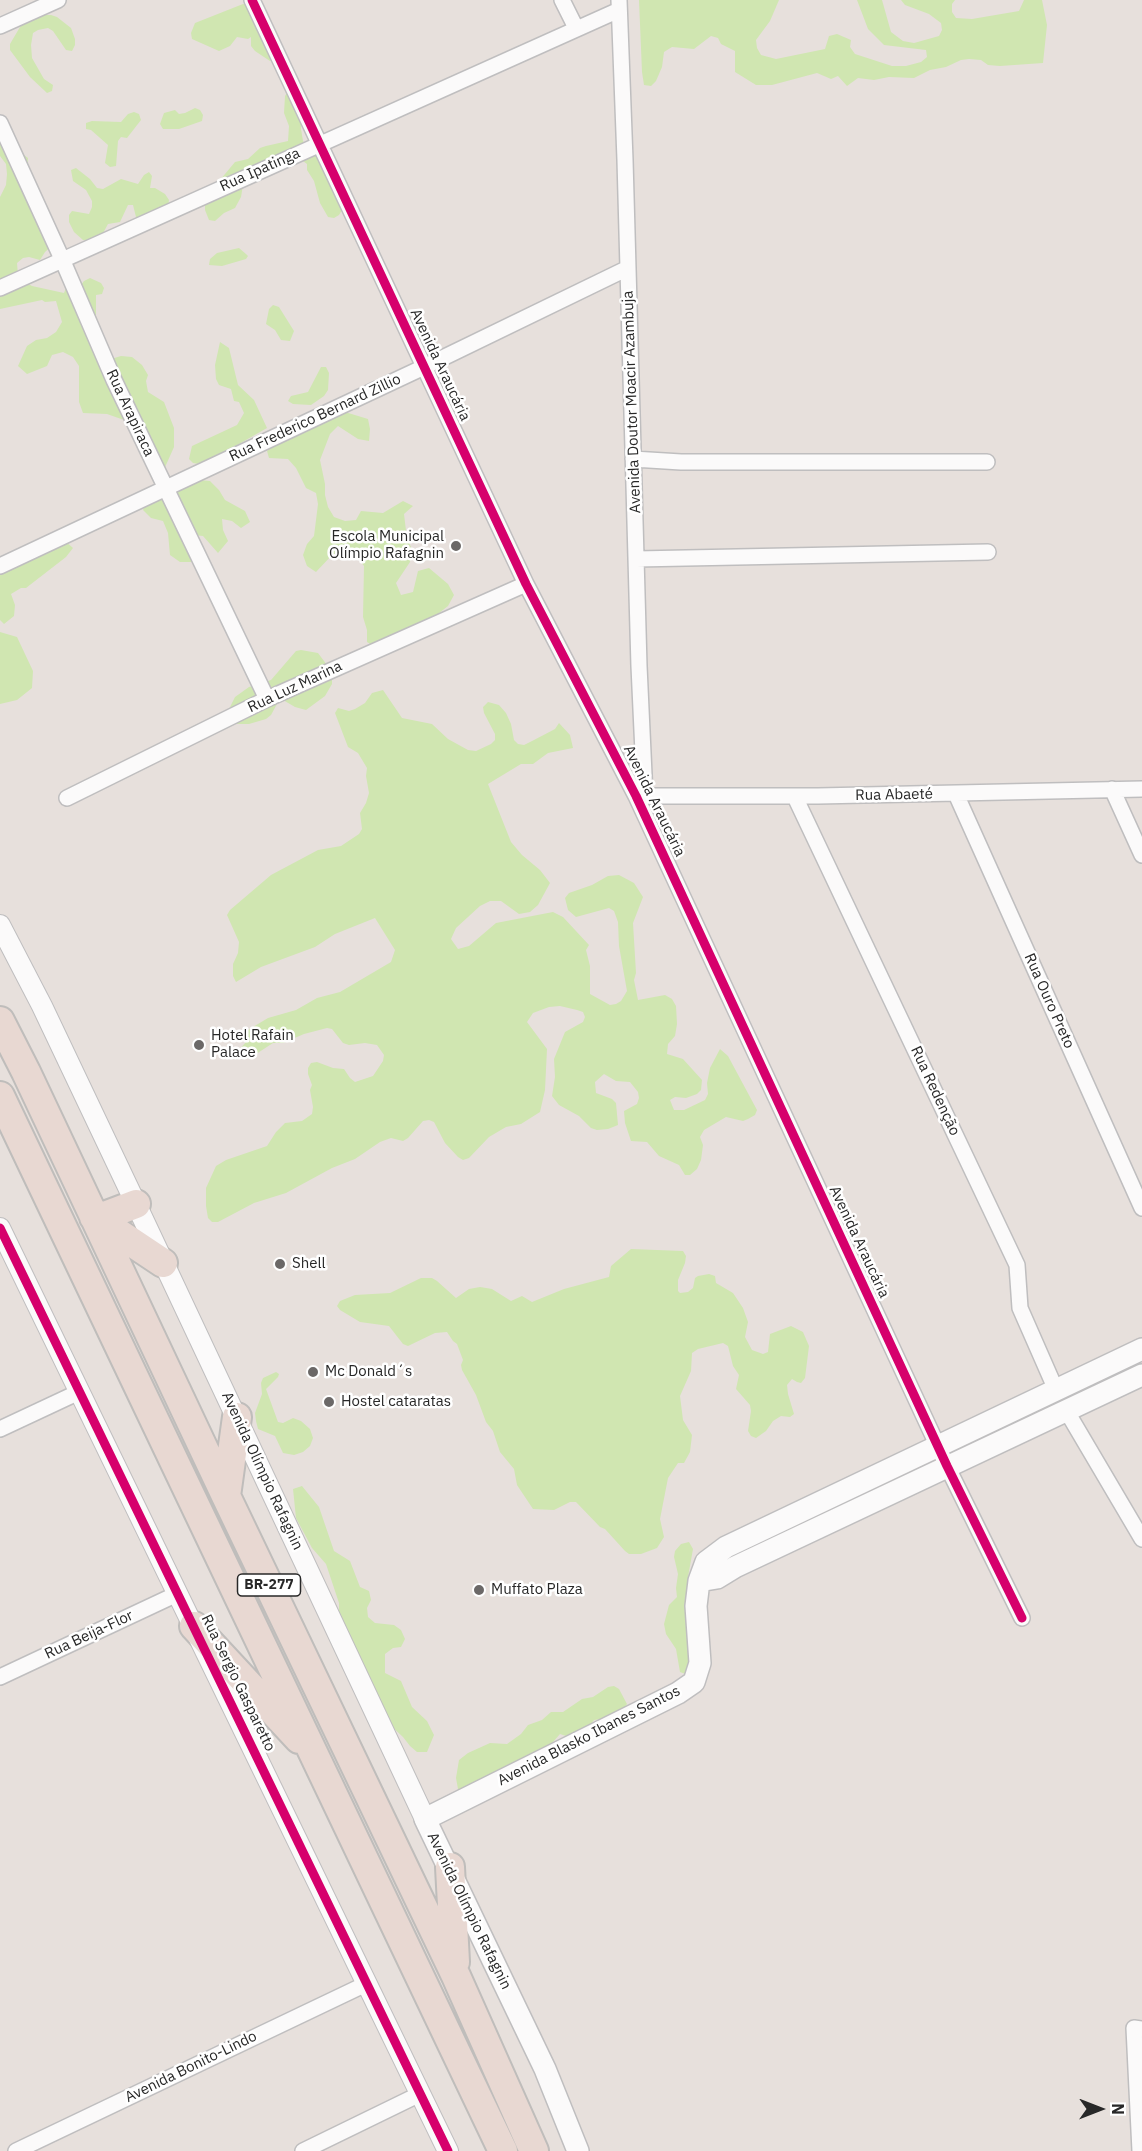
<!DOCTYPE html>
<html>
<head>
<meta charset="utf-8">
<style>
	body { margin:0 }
	#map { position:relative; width:1142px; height:2151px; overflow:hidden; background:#e7e0dc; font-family:"IBM Plex Sans",sans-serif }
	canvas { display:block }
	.north { position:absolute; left:1070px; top:2079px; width:60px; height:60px; -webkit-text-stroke:4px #fff; paint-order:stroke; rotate:90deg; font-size:16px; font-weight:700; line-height:24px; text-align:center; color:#282828 }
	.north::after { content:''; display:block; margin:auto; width:21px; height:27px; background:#282828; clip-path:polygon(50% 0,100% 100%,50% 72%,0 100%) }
</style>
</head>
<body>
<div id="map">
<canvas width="1142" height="2151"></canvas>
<div class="north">N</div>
</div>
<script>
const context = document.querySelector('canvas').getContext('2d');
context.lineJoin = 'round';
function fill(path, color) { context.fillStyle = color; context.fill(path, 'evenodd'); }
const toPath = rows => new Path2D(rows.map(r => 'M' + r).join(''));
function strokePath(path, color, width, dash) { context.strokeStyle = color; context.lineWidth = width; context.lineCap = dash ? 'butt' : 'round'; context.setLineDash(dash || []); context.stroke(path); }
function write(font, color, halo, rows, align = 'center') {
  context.font = font + ' "IBM Plex Sans",sans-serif'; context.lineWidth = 5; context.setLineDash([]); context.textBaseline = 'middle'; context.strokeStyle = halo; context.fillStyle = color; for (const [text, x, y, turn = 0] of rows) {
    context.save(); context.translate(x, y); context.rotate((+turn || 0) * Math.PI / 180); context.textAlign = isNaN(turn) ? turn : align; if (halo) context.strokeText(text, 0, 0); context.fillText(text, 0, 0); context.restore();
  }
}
const green = toPath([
	[639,0,779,0,770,21,756,40,757,48,761,55,776,59,825,49,829,36,837,34,851,40,850,47,855,54,892,66,906,66,921,62,927,57,926,50,884,45,868,29,857,0,882,0,891,32,903,41,914,43,939,36,942,30,941,23,929,14,905,5,901,0,955,0,952,4,952,12,956,18,972,19,1019,11,1024,0,1042,0,1047,25,1043,63,1000,66,988,65,981,60,969,59,961,60,946,67,930,70,914,78,889,77,874,80,858,78,847,86,838,76,831,79,817,73,772,85,756,85,735,72,735,51,721,44,718,38,711,36,694,49,672,47,664,52,662,67,656,81,651,86,644,85,642,72],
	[243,4,250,5,273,58,270,61,255,51,251,46,251,37,248,39,237,37,230,46,219,51,192,39,191,33,195,23],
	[40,15,51,15,57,17,71,28,75,39,75,45,72,51,66,50,53,31,48,28,38,30,33,33,31,45,32,58,44,79,53,85,52,91,47,93,30,77,10,50,10,44,20,27,29,19],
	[288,91,302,118,301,129,303,141,311,150,327,158,342,210,339,215,334,218,328,217,320,203,314,181,307,170,307,164,303,161,291,159,243,185,241,197,235,208,224,213,215,221,209,220,205,210,205,204,210,187,220,180,235,162,248,159,260,148,266,146,288,141,289,126,284,113,285,96],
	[195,108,200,110,203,115,202,121,179,129,163,129,160,124,164,113,175,110,179,114,185,113],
	[134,112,139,114,141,120,127,138,121,137,118,141,116,166,110,167,105,163,108,145,91,130,86,129,86,123,92,121,121,122,128,114],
	[0,144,9,144,28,158,27,169,54,244,45,252,40,260,29,257,23,258,17,263,18,275,21,280,32,286,64,293,66,288,77,290,84,281,90,278,101,283,104,288,102,294,96,295,96,327,111,359,121,356,132,357,142,365,148,375,146,381,148,392,164,402,174,428,174,447,162,474,151,475,148,471,146,460,124,420,107,414,83,413,79,402,79,366,73,357,63,352,52,355,47,366,27,374,18,366,27,346,36,340,47,338,56,332,62,322,56,301,45,302,42,300,0,309,0,197,6,185,7,174,6,164,0,156],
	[76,168,90,179,97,188,103,189,121,179,138,184,144,175,149,172,152,176,150,188,155,188,165,194,169,200,168,206,137,221,133,205,128,205,120,222,108,224,102,235,89,241,83,240,74,232,69,222,69,215,72,211,89,214,92,207,92,201,86,190,73,181,71,170],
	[239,248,246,254,248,256,246,259,222,266,209,265,210,259,217,253],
	[273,305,279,307,294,331,290,341,281,340,275,330,266,324,269,309],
	[220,342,229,348,238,385,254,400,267,428,211,460,199,464,193,463,189,459,192,446,237,425,244,413,239,402,234,401,231,389,219,385,216,379,215,365],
	[321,367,326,367,329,373,328,390,324,396,311,405,293,404,288,401,291,396,308,392],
	[345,412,368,419,370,429,369,441,358,439,338,426,330,434,320,460,325,484,325,495,328,507,334,517,345,521,356,520,361,511,383,513,403,501,413,506,404,514,407,539,412,549,410,562,396,583,401,595,413,592,418,571,429,568,448,584,454,595,448,606,429,621,377,648,367,642,367,630,363,617,364,566,357,557,345,554,333,554,316,572,307,566,303,555,307,544,314,536,318,504,316,493,306,488,296,468,288,459,269,458,267,451,276,443,334,413],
	[199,480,210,481,219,490,225,500,245,511,250,522,241,528,232,521,222,519,223,530,228,541,218,553,203,536,193,535,193,551,191,562,180,562,170,555,168,533,163,521,151,518,143,510,147,500],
	[64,540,73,548,66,557,26,588,21,588,11,594,15,605,14,616,4,624,0,620,0,570],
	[0,632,17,637,33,671,32,688,17,700,0,704],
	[301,650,318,653,327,665,332,677,332,684,325,696,306,710,295,707,283,700,277,704,271,715,266,719,249,724,237,724,232,721,229,709,235,697,249,687,271,680,296,651],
	[383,690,402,718,432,724,448,739,468,750,476,751,491,744,495,740,495,734,484,713,483,707,488,702,499,705,506,713,511,724,514,740,518,744,524,745,534,740,555,729,559,723,570,735,573,748,548,753,533,764,521,764,488,784,511,842,522,855,540,870,550,883,538,905,530,912,519,914,501,901,490,901,480,906,456,928,451,939,458,949,469,946,496,923,553,912,563,917,589,945,586,950,590,966,590,994,610,1005,616,1004,621,1001,627,991,619,946,618,922,614,911,609,908,576,917,568,910,565,898,569,893,592,885,608,876,619,875,634,883,643,897,633,923,636,973,634,980,638,1000,665,995,672,999,676,1006,677,1024,675,1036,668,1044,667,1054,683,1059,702,1080,701,1090,697,1094,686,1098,675,1097,670,1100,674,1110,684,1110,705,1100,708,1094,707,1083,710,1068,720,1049,728,1056,757,1110,755,1115,748,1119,743,1121,726,1117,704,1130,700,1137,703,1145,701,1160,697,1169,690,1175,685,1175,679,1165,659,1156,647,1142,631,1141,625,1123,624,1111,637,1104,639,1098,638,1092,630,1082,616,1081,604,1074,595,1082,596,1093,612,1099,616,1103,618,1125,608,1129,597,1130,591,1128,579,1116,559,1105,552,1096,555,1077,554,1059,565,1032,583,1022,585,1017,583,1012,577,1010,560,1006,549,1007,533,1013,527,1022,547,1049,545,1090,540,1112,521,1124,506,1127,489,1137,469,1158,463,1160,458,1157,445,1143,434,1122,429,1120,423,1121,408,1138,403,1141,391,1138,380,1142,355,1159,332,1168,286,1193,254,1203,218,1222,212,1222,208,1218,206,1206,206,1188,216,1166,226,1160,267,1146,276,1132,285,1123,302,1121,312,1114,313,1107,310,1090,312,1085,308,1074,308,1068,311,1063,317,1062,333,1068,344,1069,350,1078,355,1082,373,1076,383,1061,384,1055,377,1045,365,1043,349,1045,343,1043,332,1029,327,1028,304,1034,283,1043,273,1043,250,1058,239,1057,238,1051,246,1042,248,1030,268,1018,296,1010,317,998,340,992,391,962,395,950,375,918,335,934,315,947,261,967,236,982,233,976,233,964,238,953,239,942,227,915,230,910,271,875,318,850,341,846,359,834,362,829,360,813,366,803,369,793,366,776,367,768,358,753,348,747,335,713,338,708,349,711,355,709,365,703,372,693],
	[631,1249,683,1251,686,1256,685,1263,678,1280,678,1291,680,1293,688,1292,693,1288,695,1278,698,1276,709,1274,715,1276,716,1283,733,1293,743,1308,748,1322,745,1337,752,1350,763,1354,768,1352,770,1334,791,1326,803,1332,809,1346,805,1378,801,1383,797,1382,792,1379,787,1385,788,1394,794,1414,790,1417,781,1416,773,1421,766,1431,756,1438,751,1436,748,1431,751,1411,750,1405,736,1389,739,1375,733,1366,728,1346,723,1343,698,1349,692,1353,691,1371,680,1396,683,1420,692,1435,690,1452,684,1463,678,1463,668,1478,660,1519,664,1537,657,1548,641,1554,629,1554,625,1551,605,1529,600,1527,576,1502,570,1502,554,1510,533,1509,517,1485,514,1469,500,1452,493,1431,486,1422,476,1395,462,1370,461,1365,463,1360,457,1344,453,1341,447,1332,435,1333,408,1346,403,1344,389,1326,360,1322,340,1310,337,1306,340,1301,355,1295,390,1293,421,1278,432,1278,437,1281,456,1298,469,1289,480,1287,492,1289,511,1301,522,1296,532,1302,564,1289,609,1277,611,1266],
	[276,1372,279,1374,278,1377,266,1389,278,1422,283,1423,293,1418,301,1421,310,1429,313,1438,310,1446,303,1452,294,1455,283,1453,275,1436,258,1429,256,1421,255,1413,262,1394,261,1383,263,1378],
	[302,1486,319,1507,334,1551,350,1561,360,1587,369,1591,371,1600,367,1608,368,1617,375,1623,394,1625,401,1630,405,1639,401,1647,393,1648,385,1654,385,1673,401,1681,412,1707,427,1721,434,1735,427,1752,417,1752,410,1746,403,1737,389,1724,339,1612,339,1603,326,1564,312,1548,296,1518,293,1489],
	[689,1542,693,1549,688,1577,688,1604,693,1637,688,1675,680,1672,676,1649,666,1634,664,1624,669,1605,677,1597,676,1588,678,1574,674,1557,675,1551,681,1544],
	[614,1686,619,1689,627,1704,620,1713,610,1718,594,1720,587,1729,566,1736,560,1734,553,1742,535,1755,514,1763,489,1784,461,1794,458,1789,456,1778,459,1760,468,1753,490,1743,507,1744,521,1734,528,1725,542,1720,551,1712,563,1712,582,1699,593,1697,608,1687]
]);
const minor = toPath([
	[252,0,526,584,636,796,947,1466,1022,1618],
	[562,0,576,28],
	[619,0,625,160,639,666,645,796,636,796],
	[0,26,58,0],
	[0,123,62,259,114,380,267,699],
	[0,288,619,10],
	[633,459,681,462,987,462],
	[636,559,988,552],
	[0,566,424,367,628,268],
	[1112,789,1142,855],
	[956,794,1142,1208],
	[645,796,818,796,1142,789],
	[795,797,1017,1265,1020,1308,1056,1390],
	[67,798,267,699,526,584],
	[1066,1410,1142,1539],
	[0,1429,79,1392],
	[0,1677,177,1594],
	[16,2151,366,1984],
	[303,2151,420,2094],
	[1140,2151,1134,2028,1142,2029]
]);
const tertiary = toPath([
	[0,925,42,1006,136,1204,425,1819],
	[0,1228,448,2151]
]);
const secondary = toPath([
	[699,1581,717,1578,735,1567,1142,1375],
	[578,2151,545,2069,425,1819,678,1693,694,1682,700,1663,696,1606,699,1581,706,1562,726,1547,1142,1349]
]);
const motorway = toPath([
	[0,1021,26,1072,226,1496,456,1976,534,2151],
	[0,1096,503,2151],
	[94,1217,163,1263],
	[94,1217,107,1215,136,1204],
	[226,1496,237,1417],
	[194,1626,299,1739],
	[450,1867,455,1962]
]);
const cycleway = toPath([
	[252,0,526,584,636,796,947,1466,1022,1618],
	[0,1228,448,2151]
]);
const markers = [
	[456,546,6,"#6b6867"],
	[199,1045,6,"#6b6867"],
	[280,1264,6,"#6b6867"],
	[313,1372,6,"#6b6867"],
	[329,1402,6,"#6b6867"],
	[479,1590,6,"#6b6867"]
];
const shields = [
	[269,1585,63]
];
const shieldNames = [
	["BR-277",269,1585]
];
const streetNames = [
	["Rua Ipatinga",260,170,-24],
	["Avenida Araucária",440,365,65],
	["Avenida Doutor Moacir Azambuja",632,402,-92],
	["Rua Arapiraca",130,413,65],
	["Rua Frederico Bernard Zillio",315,418,-25],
	["Rua Luz Marina",295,687,-25],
	["Rua Abaeté",894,795,-1],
	["Avenida Araucária",654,801,64],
	["Rua Ouro Preto",1049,1001,66],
	["Rua Redenção",935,1091,65],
	["Avenida Araucária",859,1242,65],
	["Avenida Olímpio Rafagnin",262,1471,65],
	["Rua Beija-Flor",89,1635,-25],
	["Rua Sergio Gasparetto",238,1683,64],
	["Avenida Blasko Ibanes Santos",589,1736,-27],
	["Avenida Olímpio Rafagnin",469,1911,64],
	["Avenida Bonito-Lindo",191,2067,-26]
];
const poiNames = [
	["Escola Municipal",444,537,"right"],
	["Olímpio Rafagnin",444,554,"right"],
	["Hotel Rafain",211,1036],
	["Palace",211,1053],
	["Shell",292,1264],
	["Mc Donald´s",325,1372],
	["Hostel cataratas",341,1402],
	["Muffato Plaza",491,1590]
];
fill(green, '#d0e6b1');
strokePath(minor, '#bfbebf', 18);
strokePath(tertiary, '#bfbebf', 22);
strokePath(secondary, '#bfbebf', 24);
strokePath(motorway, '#bfbdbb', 32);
strokePath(minor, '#fbfafa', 15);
strokePath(tertiary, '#fbfafa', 20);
strokePath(secondary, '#fbfafa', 21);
strokePath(motorway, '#e8d8d2', 28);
strokePath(cycleway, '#d6006c', 9);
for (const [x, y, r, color] of markers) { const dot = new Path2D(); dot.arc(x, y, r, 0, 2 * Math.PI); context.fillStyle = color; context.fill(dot); strokePath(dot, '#fff', 2); }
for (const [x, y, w] of shields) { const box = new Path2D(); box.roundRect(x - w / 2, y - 11, w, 22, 4.5); context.fillStyle = '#fff'; context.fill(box); strokePath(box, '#282828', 1.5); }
write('bold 14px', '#282828', null, shieldNames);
write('15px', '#282828', '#fff', streetNames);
write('15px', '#282828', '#fff', poiNames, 'left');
</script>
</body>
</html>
